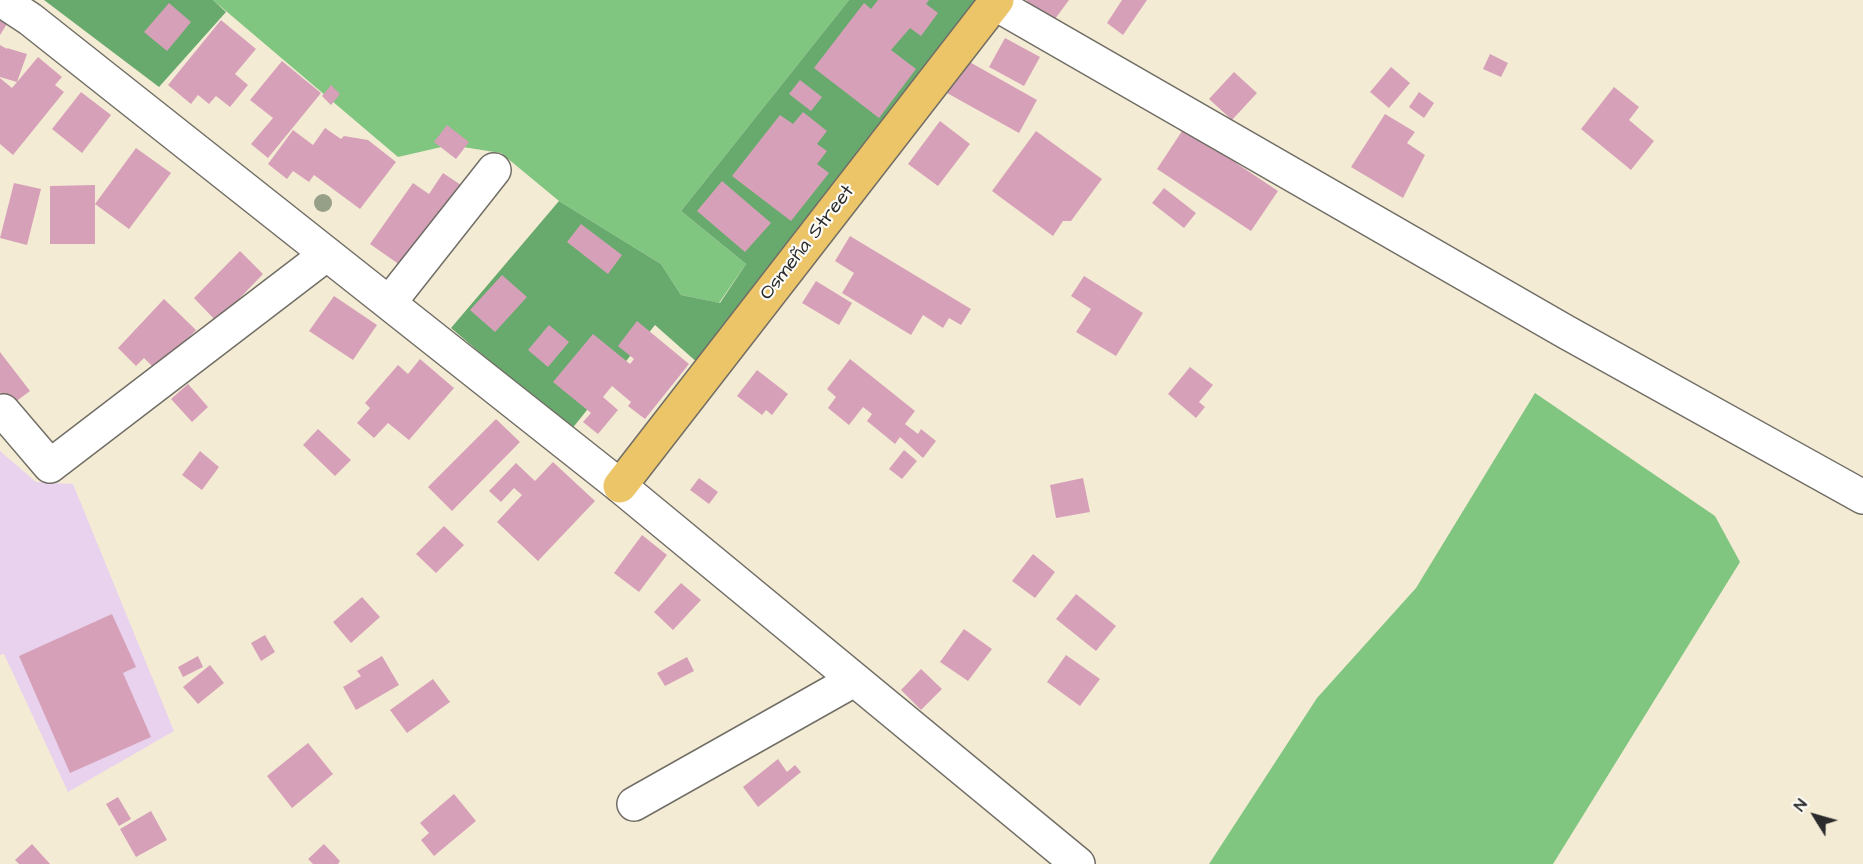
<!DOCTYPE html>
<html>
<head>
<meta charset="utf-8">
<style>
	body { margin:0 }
	#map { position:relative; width:1863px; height:864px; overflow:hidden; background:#f4ebd5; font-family:"Architects Daughter",sans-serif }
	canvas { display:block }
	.north { position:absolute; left:1785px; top:786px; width:60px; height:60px; -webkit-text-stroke:4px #fdfcf7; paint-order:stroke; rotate:307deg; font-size:16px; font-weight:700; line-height:24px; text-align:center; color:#2b2b2b }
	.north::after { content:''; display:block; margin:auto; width:21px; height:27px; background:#2b2b2b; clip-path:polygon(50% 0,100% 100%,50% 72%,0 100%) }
</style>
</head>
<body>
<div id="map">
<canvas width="1863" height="864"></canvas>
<div class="north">N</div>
</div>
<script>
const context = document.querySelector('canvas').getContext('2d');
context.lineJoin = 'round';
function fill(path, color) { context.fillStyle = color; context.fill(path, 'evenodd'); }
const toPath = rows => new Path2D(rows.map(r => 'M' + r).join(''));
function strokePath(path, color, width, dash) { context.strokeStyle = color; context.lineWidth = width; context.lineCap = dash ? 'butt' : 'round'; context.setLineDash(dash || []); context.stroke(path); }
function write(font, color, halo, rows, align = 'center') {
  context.font = font + ' "Architects Daughter",sans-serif'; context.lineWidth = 4.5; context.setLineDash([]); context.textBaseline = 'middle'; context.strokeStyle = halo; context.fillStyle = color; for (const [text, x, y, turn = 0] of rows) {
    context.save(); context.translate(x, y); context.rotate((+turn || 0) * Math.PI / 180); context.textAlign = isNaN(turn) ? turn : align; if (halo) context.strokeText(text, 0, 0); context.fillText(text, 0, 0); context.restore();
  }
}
const built = toPath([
	[0,451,36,482,73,484,174,731,68,792,4,654,0,655]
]);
const green = toPath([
	[213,0,849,0,681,211,746,264,719,303,681,295,661,264,559,201,501,153,450,145,398,157],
	[1535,393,1715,516,1740,562,1553,864,1209,864,1317,698,1416,588]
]);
const forest = toPath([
	[44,0,213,0,226,12,159,87],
	[849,0,988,0,699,364,655,325,571,430,451,328,559,201,661,264,681,295,720,303,746,264,681,211]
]);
const building = toPath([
	[878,0,929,0,926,4,938,13,921,36,910,28,891,50,916,69,879,118,814,68,864,3,871,9],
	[1027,0,1069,0,1052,23,1024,4],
	[1122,0,1147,0,1123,35,1107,23],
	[169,3,191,22,167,51,144,32],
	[0,12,10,19,0,35],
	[221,20,256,49,235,74,248,85,230,107,216,96,209,104,198,95,191,104,168,85],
	[1005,38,1040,57,1024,86,989,67],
	[0,45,7,49,7,48,27,54,17,82,0,77],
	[1490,54,1508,63,1501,77,1483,69],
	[38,57,62,77,55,85,64,92,13,155,0,144,0,78,12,88],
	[966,60,1037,100,1019,133,947,93],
	[282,61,321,93,268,158,251,144,273,118,250,100],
	[1391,67,1410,83,1389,108,1370,92],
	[1234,72,1257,93,1232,120,1209,99],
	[800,80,822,97,811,111,789,94],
	[331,85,340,94,331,105,322,96],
	[1614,87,1639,107,1629,120,1654,141,1631,170,1581,129],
	[81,92,111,115,82,153,52,129],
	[1419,92,1434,103,1424,118,1409,107],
	[803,112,827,131,817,144,827,151,817,164,829,173,791,221,732,176,780,115,793,124],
	[1385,114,1415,132,1407,143,1425,155,1403,198,1351,167],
	[940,121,970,144,938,186,908,164],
	[1188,122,1234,153,1236,163,1278,191,1251,231,1157,169],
	[447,125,469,142,456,159,434,142],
	[325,128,341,139,344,136,368,140,396,162,360,209,314,175,309,182,293,171,287,179,268,164,293,130,313,145],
	[1036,131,1102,179,1071,221,1063,221,1053,236,992,191],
	[136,148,171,173,129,229,95,204],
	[443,173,467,189,410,272,370,244,413,183,429,194],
	[722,181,771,223,745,252,697,211],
	[14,183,41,189,27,245,0,238],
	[95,185,95,244,50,244,50,186],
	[1164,188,1196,213,1184,228,1152,203],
	[581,224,622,255,608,274,567,242],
	[850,236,971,309,961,325,949,318,943,328,923,315,911,335,842,293,854,273,835,261],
	[240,251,263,274,217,322,194,298],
	[502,275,527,297,495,332,470,310],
	[1084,276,1143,313,1116,356,1076,332,1091,309,1071,296],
	[816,281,852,303,839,325,802,303],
	[334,296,377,325,353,360,309,331],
	[164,299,196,330,157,371,144,358,136,366,118,348],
	[637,321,689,364,645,419,628,406,631,402,612,386,603,397,618,410,598,434,583,422,591,413,553,382,593,334,630,364,634,359,618,346],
	[549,325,569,342,548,367,528,350],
	[0,352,30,391,10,406,0,392],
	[420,359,454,388,409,440,388,423,374,438,357,423,370,408,365,403,398,365,408,374],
	[850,359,915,411,905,424,918,434,921,429,936,441,923,458,900,437,895,444,867,421,872,414,863,407,849,425,828,408,836,397,827,389],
	[1190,367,1213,385,1199,402,1205,407,1196,418,1168,394],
	[757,370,788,394,772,415,766,410,762,415,737,396],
	[188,384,208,407,192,422,171,399],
	[496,419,520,442,452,511,428,487],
	[318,429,351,460,335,476,303,445],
	[904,450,917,461,902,479,889,469],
	[200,451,219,467,202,490,182,475],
	[553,462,595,501,538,561,497,522,522,495,514,488,501,502,489,491,516,463,535,481],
	[699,478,718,492,709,504,690,490],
	[1083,478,1090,512,1056,518,1050,485],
	[444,526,464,545,436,573,416,554],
	[642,535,667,555,639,592,614,573],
	[1033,554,1055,572,1035,598,1012,581],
	[681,583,701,600,673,630,654,612],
	[1076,594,1116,626,1096,651,1056,619],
	[362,597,380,617,351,643,333,622],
	[112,614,136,667,123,673,151,737,70,773,19,656],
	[964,629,992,649,968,681,940,662],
	[265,635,275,652,261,661,251,643],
	[1066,655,1100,679,1080,706,1047,682],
	[198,656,203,667,183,677,178,667],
	[382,656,399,685,356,710,343,687,361,676,357,671],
	[687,657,694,671,665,686,657,673],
	[210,665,224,683,198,704,183,687],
	[921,669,942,689,921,710,901,690],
	[433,679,450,702,407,733,390,710],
	[308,743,333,774,292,808,267,776],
	[778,759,787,772,795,765,801,772,758,807,743,787],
	[454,794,476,821,434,856,421,840,429,833,420,823],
	[118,797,131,819,119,826,106,804],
	[151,811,167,840,136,857,120,829],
	[32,844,50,864,19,864,15,860],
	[324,844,340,861,338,864,313,864,308,859]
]);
const minor = toPath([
	[1,0,30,19,620,486,1078,864],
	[994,3,1566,332,1863,497],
	[389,303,494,170],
	[3,411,50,466,327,254],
	[634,804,854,680]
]);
const major = toPath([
	[620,486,997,0]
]);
const trees = [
	[323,203]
];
const streetNames = [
	["Osmeña Street",808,243,-52]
];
fill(built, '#e9d2ed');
fill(green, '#80c580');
fill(forest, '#68aa6e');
fill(building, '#d6a1b8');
strokePath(minor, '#716e66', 36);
strokePath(major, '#716e66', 36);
strokePath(minor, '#fff', 33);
strokePath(major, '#edc569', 33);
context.fillStyle = '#969f88';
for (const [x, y] of trees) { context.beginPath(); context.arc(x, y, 9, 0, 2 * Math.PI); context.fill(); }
write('20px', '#2b2b2b', '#fdfcf7', streetNames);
</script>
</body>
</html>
